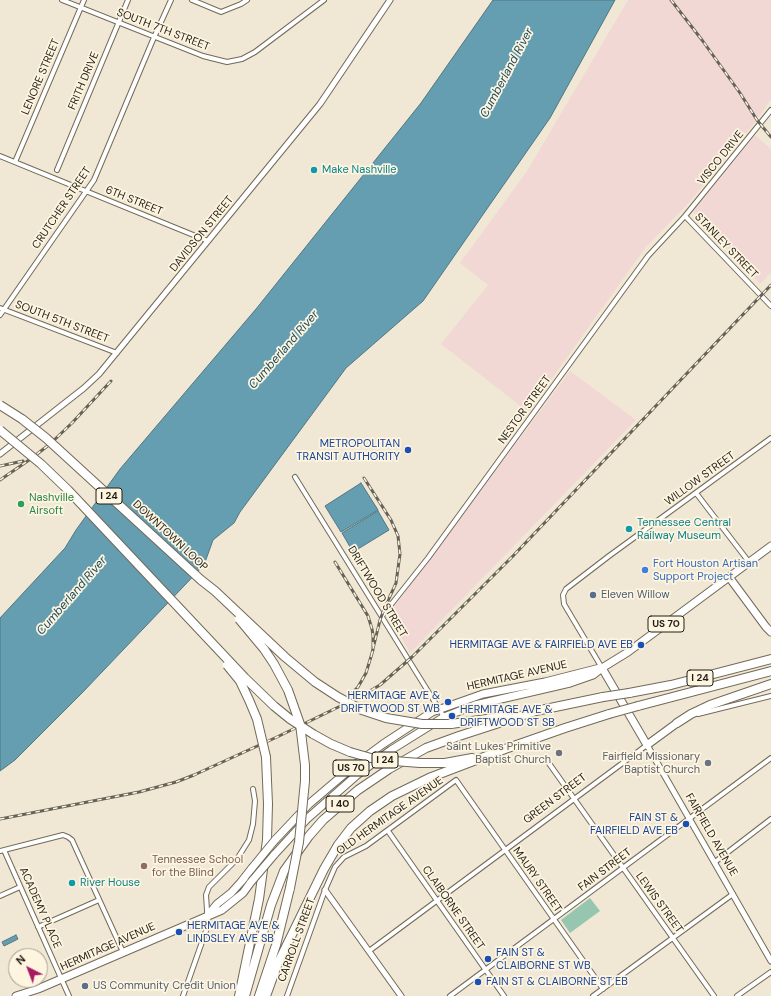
<!DOCTYPE html>
<html>
<head>
<meta charset="utf-8">
<style>
	body { margin:0 }
	#map { position:relative; width:771px; height:996px; overflow:hidden; background:#f0e8d4; font-family:"DM Sans",sans-serif }
	canvas { display:block }
	.north { position:absolute; left:8px; top:948px; width:40px; height:40px; box-sizing:border-box; background:#fef5e1; border:1px solid #a69f90; border-radius:50%; rotate:318deg; font-size:11px; font-weight:700; line-height:16px; text-align:center; color:#221f17 }
	.north::after { content:''; display:block; margin:auto; width:14px; height:18px; background:#a71b60; clip-path:polygon(50% 0,100% 100%,50% 72%,0 100%) }
</style>
</head>
<body>
<div id="map">
<canvas width="771" height="996"></canvas>
<div class="north">N</div>
</div>
<script>
const context = document.querySelector('canvas').getContext('2d');
context.lineJoin = 'round';
function fill(path, color) { context.fillStyle = color; context.fill(path, 'evenodd'); }
const toPath = rows => new Path2D(rows.map(r => 'M' + r).join(''));
function strokePath(path, color, width, dash) { context.strokeStyle = color; context.lineWidth = width; context.lineCap = dash ? 'butt' : 'round'; context.setLineDash(dash || []); context.stroke(path); }
function write(font, color, halo, rows, align = 'center') {
  context.font = font + ' "DM Sans",sans-serif'; context.lineWidth = 3.5; context.setLineDash([]); context.textBaseline = 'middle'; context.strokeStyle = halo; context.fillStyle = color; for (const [text, x, y, turn = 0] of rows) {
    context.save(); context.translate(x, y); context.rotate((+turn || 0) * Math.PI / 180); context.textAlign = isNaN(turn) ? turn : align; if (halo) context.strokeText(text, 0, 0); context.fillText(text, 0, 0); context.restore();
  }
}
const industrial = toPath([
	[628,0,771,0,771,100,753,125,687,205,646,247,528,412,441,344,488,285,460,263,527,171],
	[755,135,771,149,771,273,760,284,693,211],
	[570,371,636,420,410,653,392,620,392,609,394,607]
]);
const green = toPath([
	[590,898,600,911,570,933,561,920]
]);
const water = toPath([
	[493,0,615,0,550,118,423,301,346,368,240,512,234,523,213,540,204,565,82,693,15,760,0,771,0,618,65,548,76,530,120,469,256,309,421,103,493,0],
	[361,483,378,510,341,532,325,506,361,483],
	[378,511,389,530,353,552,342,533,378,511],
	[16,935,18,939,4,946,2,942,16,935]
]);
const minor = toPath([
	[62,0,203,56,227,62,242,59,255,52,324,0],
	[192,0,221,12,241,4,247,0],
	[0,156,208,241],
	[15,162,84,0],
	[57,170,128,0],
	[685,216,771,306],
	[0,308,117,353],
	[0,315,94,180,152,42,171,0],
	[295,477,444,717],
	[696,493,749,562],
	[382,616,428,558,648,256,685,216,771,110],
	[602,668,564,604,563,595,566,589,609,556,771,438],
	[698,714,771,696],
	[548,762,714,996],
	[388,831,504,996],
	[4,850,69,996],
	[0,851,63,835,68,837,72,840,123,952],
	[715,862,771,819],
	[0,896,20,887],
	[38,927,99,900],
	[369,951,647,745],
	[183,996,208,925,206,895,209,887,237,859,249,840,253,824,255,801,253,789],
	[287,996,325,890,335,867,344,857,366,846,456,780,603,989],
	[450,996,771,758],
	[593,996,733,894],
	[737,996,771,972]
]);
const tertiary = toPath([
	[0,454,84,388,99,374,320,104,390,0],
	[647,745,771,961],
	[325,890,401,996]
]);
const primary = toPath([
	[729,577,766,627,771,632],
	[602,668,647,745,677,723],
	[275,840,309,804,356,764,383,744,432,712,483,694,545,682,600,668],
	[274,855,308,818,357,775,391,750,444,717,475,705,570,683,593,675,602,668,628,652,771,546],
	[208,915,217,904,231,893,241,882,252,868],
	[16,996,38,989,222,910,243,893,251,882]
]);
const motorway = toPath([
	[629,693,671,685,771,659],
	[638,706,771,671],
	[531,712,603,697],
	[677,723,691,714,710,705,771,684],
	[451,724,508,716],
	[313,734,331,744,350,752],
	[420,763,445,763,472,758],
	[239,996,259,899,267,840,268,804,266,757],
	[245,996,271,905,284,871,309,836,323,820,358,790,389,769,426,748,459,736,536,711],
	[259,996,276,945,290,888],
	[266,996,278,963,324,869,338,845,351,828,370,811,392,796,429,778,505,749,565,728,609,714]
]);
const rail = toPath([
	[671,0,702,40,740,93,757,120,771,137],
	[0,466,23,461],
	[364,478,391,520,398,536,400,554,396,583,385,607,380,620,371,657],
	[0,480,32,458,50,444,72,423,111,381],
	[335,562,368,616,372,629,373,635,373,650,366,673,358,687,344,701],
	[0,819,139,792,176,782,194,775,277,737,363,695,380,685,412,657,513,556,771,285]
]);
const primaryBridge = toPath([
	[252,868,275,840],
	[251,882,274,855]
]);
const motorwayBridge = toPath([
	[0,405,22,419,46,438,201,580,215,591,285,657,315,682,338,697,362,710,386,718,422,724,451,724],
	[0,430,41,464,68,490,245,678,274,706,290,719,313,734],
	[239,619,264,649,274,664,288,690,300,724,305,765,305,781,299,842,290,888],
	[227,665,240,681,249,700,257,719,266,757],
	[603,697,629,693],
	[609,714,638,706],
	[350,752,371,758,394,761,420,763]
]);
const markers = [
	[314,170,4,"#0f9aa8"],
	[408,450,4,"#1a4fb4"],
	[21,504,4,"#2e9e5b"],
	[629,529,4,"#0f9aa8"],
	[645,570,4,"#3f7fe0"],
	[593,595,4,"#5c6f8a"],
	[641,645,4,"#1a4fb4"],
	[448,702,4,"#1a4fb4"],
	[452,716,4,"#1a4fb4"],
	[559,753,4,"#6b7280"],
	[708,763,4,"#6b7280"],
	[686,824,4,"#1a4fb4"],
	[144,866,4,"#8d6e63"],
	[72,883,4,"#0f9aa8"],
	[179,932,4,"#1a4fb4"],
	[488,959,4,"#1a4fb4"],
	[478,982,4,"#1a4fb4"],
	[85,986,4,"#5c6f8a"]
];
const shields = [
	[109,496,26],
	[666,624,36],
	[700,678,26],
	[385,760,26],
	[351,768,36],
	[340,804,28]
];
const shieldNames = [
	["I 24",109,496],
	["US 70",666,624],
	["I 24",700,678],
	["I 24",385,760],
	["US 70",351,768],
	["I 40",340,804]
];
const streetNames = [
	["SOUTH 7TH STREET",163,30,21],
	["LENORE STREET",41,77,-67],
	["FRITH DRIVE",84,81,-67],
	["VISCO DRIVE",721,158,-51],
	["6TH STREET",134,201,22],
	["CRUTCHER STREET",62,208,-56],
	["DAVIDSON STREET",202,234,-51],
	["STANLEY STREET",726,246,46],
	["SOUTH 5TH STREET",62,322,21],
	["NESTOR STREET",525,410,-54],
	["WILLOW STREET",700,479,-36],
	["DOWNTOWN LOOP",170,536,43],
	["DRIFTWOOD STREET",377,592,59],
	["HERMITAGE AVENUE",517,676,-13],
	["GREEN STREET",555,799,-37],
	["OLD HERMITAGE AVENUE",390,816,-35],
	["FAIRFIELD AVENUE",711,835,60],
	["FAIN STREET",605,870,-37],
	["MAURY STREET",537,880,55],
	["LEWIS STREET",659,903,54],
	["ACADEMY PLACE",40,908,66],
	["CLAIBORNE STREET",453,908,55],
	["CARROLL STREET",297,940,-70],
	["HERMITAGE AVENUE",108,947,-24]
];
const cultureNames = [
	["Make Nashville",322,170],
	["Tennessee Central",637,523],
	["Railway Museum",637,536],
	["River House",80,883]
];
const transitNames = [
	["METROPOLITAN",400,444],
	["TRANSIT AUTHORITY",400,457],
	["HERMITAGE AVE & FAIRFIELD AVE EB",633,645],
	["HERMITAGE AVE &",440,696],
	["DRIFTWOOD ST WB",440,709],
	["HERMITAGE AVE &",460,710,"left"],
	["DRIFTWOOD ST SB",460,723,"left"],
	["FAIN ST &",678,818],
	["FAIRFIELD AVE EB",678,831],
	["HERMITAGE AVE &",187,926,"left"],
	["LINDSLEY AVE SB",187,939,"left"],
	["FAIN ST &",496,953,"left"],
	["CLAIBORNE ST WB",496,966,"left"],
	["FAIN ST & CLAIBORNE ST EB",486,982,"left"]
];
const leisureNames = [
	["Nashville",29,498],
	["Airsoft",29,511]
];
const shopNames = [
	["Fort Houston Artisan",653,564],
	["Support Project",653,577]
];
const serviceNames = [
	["Eleven Willow",601,595],
	["US Community Credit Union",93,986]
];
const worshipNames = [
	["Saint Lukes Primitive",551,747],
	["Baptist Church",551,760],
	["Fairfield Missionary",700,757],
	["Baptist Church",700,770]
];
const educationNames = [
	["Tennessee School",152,860],
	["for the Blind",152,873]
];
const waterNames = [
	["Cumberland River",507,73,-62],
	["Cumberland River",284,350,-49],
	["Cumberland River",72,596,-49]
];
fill(industrial, '#f2d8d5');
fill(green, '#96c6af');
fill(water, '#659db1');
strokePath(water, '#517783', 1);
strokePath(minor, '#726a59', 6);
strokePath(tertiary, '#726a59', 7);
strokePath(primary, '#726a59', 9);
strokePath(motorway, '#726a59', 10);
strokePath(minor, '#fff', 4);
strokePath(tertiary, '#fff', 5);
strokePath(primary, '#fff', 7);
strokePath(motorway, '#fff', 8);
strokePath(rail, '#666256', 3);
strokePath(rail, '#fef5e1', 1.5, [4.5]);
strokePath(primaryBridge, '#726a59', 9, []);
strokePath(motorwayBridge, '#726a59', 10, []);
strokePath(primaryBridge, '#fff', 7);
strokePath(motorwayBridge, '#fff', 8);
for (const [x, y, r, color] of markers) { const dot = new Path2D(); dot.arc(x, y, r, 0, 2 * Math.PI); context.fillStyle = color; context.fill(dot); strokePath(dot, '#fef5e1', 1.5); }
for (const [x, y, w] of shields) { const box = new Path2D(); box.roundRect(x - w / 2, y - 8, w, 16, 3); context.fillStyle = '#fef5e1'; context.fill(box); strokePath(box, '#221f17', 1); }
write('bold 10px', '#221f17', null, shieldNames);
write('11px', '#221f17', '#fef5e1', streetNames);
write('11px', '#0d838f', '#fef5e1', cultureNames, 'left');
write('11px', '#164399', '#fef5e1', transitNames, 'right');
write('11px', '#27864d', '#fef5e1', leisureNames, 'left');
write('11px', '#366cbe', '#fef5e1', shopNames, 'left');
write('11px', '#4e5e75', '#fef5e1', serviceNames, 'left');
write('11px', '#5b616d', '#fef5e1', worshipNames, 'right');
write('11px', '#785e54', '#fef5e1', educationNames, 'left');
write('italic 12px', '#1e4d5d', '#fef5e1', waterNames);
</script>
</body>
</html>
